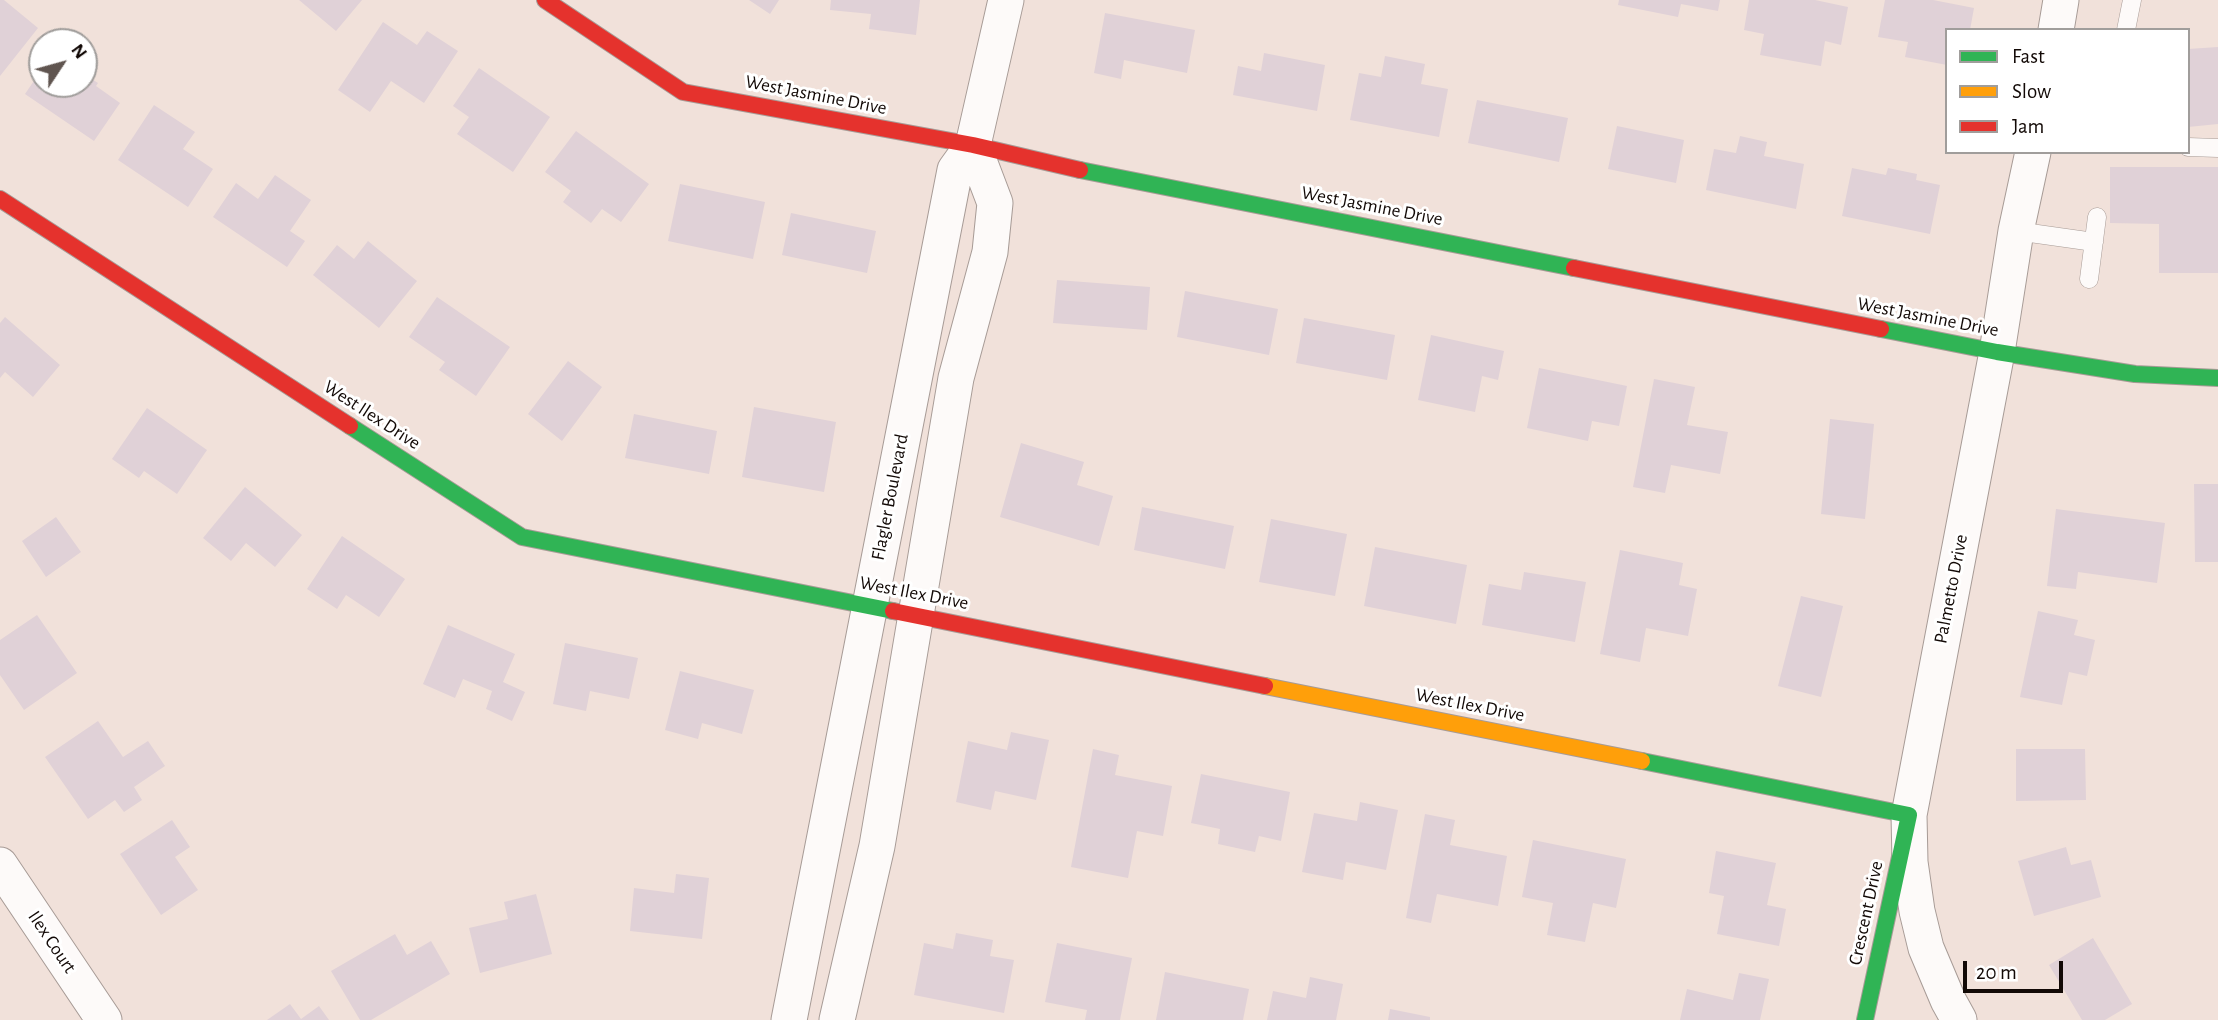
<!DOCTYPE html>
<html>
<head>
<meta charset="utf-8">
<style>
	body { margin:0 }
	#map { position:relative; width:2218px; height:1020px; overflow:hidden; background:#f1e1da; font-family:"Alegreya Sans",sans-serif }
	canvas { display:block }
	.legend { position:absolute; left:1945px; top:28px; width:245px; height:126px; box-sizing:border-box; background:#fff; border:2px solid #a09d9b; margin:0; padding:9px 12px; list-style:none; font-size:21px; color:#120906 }
	.legend li { display:flex; align-items:center; gap:14px; height:35px }
	.legend b { width:35px; border:2px solid #a09d9b }
	.north { position:absolute; left:28px; top:28px; width:70px; height:70px; box-sizing:border-box; background:#fff; border:2px solid #a09d9b; border-radius:50%; rotate:54deg; font-size:19px; font-weight:700; line-height:28px; text-align:center; color:#120906 }
	.north::after { content:''; display:block; margin:auto; width:24px; height:32px; background:#605550; clip-path:polygon(50% 0,100% 100%,50% 72%,0 100%) }
	.scale { position:absolute; left:1963px; top:961px; width:100px; height:32px; box-sizing:border-box; border:4px solid #120906; border-top:0; padding-left:9px; font-size:21px; line-height:24px; white-space:nowrap; color:#120906; -webkit-text-stroke:5px #fff; paint-order:stroke }
</style>
</head>
<body>
<div id="map">
<canvas width="2218" height="1020"></canvas>
<ul class="legend">
<li><b style="height:9px;background:#30b455"></b>Fast</li>
<li><b style="height:9px;background:#ff9f0a"></b>Slow</li>
<li><b style="height:9px;background:#e5322d"></b>Jam</li>
</ul>
<div class="north">N</div>
<div class="scale">20 m</div>
</div>
<script>
const context = document.querySelector('canvas').getContext('2d');
context.lineJoin = 'round';
function fill(path, color) { context.fillStyle = color; context.fill(path, 'evenodd'); }
const toPath = rows => new Path2D(rows.map(r => 'M' + r).join(''));
function strokePath(path, color, width, dash) { context.strokeStyle = color; context.lineWidth = width; context.lineCap = dash ? 'butt' : 'round'; context.setLineDash(dash || []); context.stroke(path); }
function write(font, color, halo, rows, align = 'center') {
  context.font = font + ' "Alegreya Sans",sans-serif'; context.lineWidth = 6; context.setLineDash([]); context.textBaseline = 'middle'; context.strokeStyle = halo; context.fillStyle = color; for (const [text, x, y, turn = 0] of rows) {
    context.save(); context.translate(x, y); context.rotate((+turn || 0) * Math.PI / 180); context.textAlign = isNaN(turn) ? turn : align; if (halo) context.strokeText(text, 0, 0); context.fillText(text, 0, 0); context.restore();
  }
}
const building = toPath([
	[0,0,4,0,38,28,0,76],
	[299,0,362,0,336,31],
	[749,0,779,0,770,14],
	[831,0,920,0,916,35,869,29,871,14,830,10],
	[1619,0,1720,0,1718,11,1681,4,1678,17,1618,5],
	[1749,0,1815,0,1848,7,1841,45,1825,41,1821,66,1760,55,1764,34,1744,30],
	[1885,0,1933,0,1974,8,1970,30,1947,30,1947,65,1905,57,1908,42,1878,37],
	[1105,13,1195,30,1187,73,1124,60,1121,79,1094,73],
	[383,22,417,45,427,31,458,51,424,103,391,81,370,112,338,90],
	[2218,47,2218,124,2188,127,2188,49],
	[1264,53,1325,65,1317,111,1233,95,1238,66,1261,71],
	[1385,56,1425,64,1421,84,1448,89,1439,137,1350,120,1359,73,1381,77],
	[479,68,550,117,513,172,457,134,469,117,453,106],
	[42,69,42,84,84,84,84,74,98,83,96,86,120,103,94,141,25,94],
	[1477,100,1568,118,1559,162,1468,143],
	[154,105,195,132,183,149,213,169,188,207,118,160],
	[1617,126,1684,140,1676,183,1608,169],
	[576,131,649,184,621,222,602,209,591,223,563,202,571,191,545,172],
	[1740,136,1767,142,1764,156,1804,164,1796,209,1706,190,1714,149,1736,153],
	[2110,167,2218,167,2218,273,2159,273,2159,224,2110,223],
	[1852,168,1886,175,1888,168,1917,174,1916,180,1940,185,1930,234,1842,216],
	[275,175,311,200,290,231,305,241,287,267,213,217,236,183,258,199],
	[680,184,765,202,753,259,668,241],
	[791,213,876,231,867,273,782,255],
	[368,241,417,281,379,328,313,275,337,245,354,259],
	[1057,280,1150,287,1147,330,1053,323],
	[1185,291,1278,309,1269,355,1177,337],
	[437,297,510,347,476,396,439,370,445,362,409,337],
	[5,317,60,365,33,397,5,372,0,378,0,323],
	[1304,318,1395,335,1387,380,1296,363],
	[1431,335,1504,351,1498,380,1482,376,1475,412,1418,400],
	[568,361,602,387,562,441,528,414],
	[1539,368,1627,386,1619,426,1592,421,1588,441,1527,428],
	[1654,379,1695,387,1687,425,1728,432,1720,474,1671,465,1665,493,1633,487],
	[754,407,836,422,824,492,742,477],
	[147,408,207,450,177,494,144,471,139,478,112,459],
	[634,414,717,431,709,474,625,458],
	[1830,419,1874,424,1865,519,1821,514],
	[1021,443,1084,462,1077,485,1113,496,1099,546,1000,517],
	[2194,484,2218,484,2218,562,2195,562],
	[245,487,302,535,275,567,246,543,231,561,203,538],
	[1142,507,1234,526,1225,569,1134,550],
	[2056,509,2165,523,2157,583,2078,572,2076,589,2047,586],
	[56,517,81,552,46,577,22,541],
	[1271,519,1347,534,1335,596,1259,582],
	[342,536,405,579,379,617,346,595,337,609,307,589],
	[1375,547,1467,565,1456,624,1364,606],
	[1620,550,1683,563,1679,585,1697,589,1688,636,1646,628,1640,662,1600,654],
	[1524,572,1586,582,1575,642,1482,625,1489,584,1521,590],
	[1801,596,1843,606,1821,697,1778,686],
	[2038,611,2078,620,2074,635,2095,640,2087,676,2069,672,2062,705,2020,697],
	[37,615,77,673,24,710,0,675,0,640],
	[448,625,515,654,503,682,525,692,512,721,486,709,492,691,463,679,455,698,423,684],
	[565,643,638,658,629,699,590,691,586,711,553,704],
	[680,671,754,690,742,734,702,723,698,739,665,730],
	[98,721,123,757,148,741,165,766,134,787,142,800,124,812,115,800,88,819,45,757],
	[1011,732,1049,740,1036,800,995,791,991,810,956,802,968,741,1007,750],
	[1093,749,1119,755,1115,775,1172,786,1163,836,1137,831,1128,878,1071,867],
	[2016,749,2085,749,2086,800,2016,801],
	[1201,774,1290,792,1281,841,1259,836,1255,852,1218,844,1220,829,1191,823],
	[1360,802,1398,810,1386,870,1346,862,1343,880,1302,872,1314,813,1357,821],
	[1425,814,1455,820,1450,845,1507,856,1498,906,1437,894,1431,923,1406,918],
	[172,820,190,847,175,857,198,890,161,915,120,854],
	[1533,840,1626,859,1616,908,1593,903,1585,942,1547,935,1553,903,1522,897],
	[2066,847,2071,865,2091,860,2101,897,2034,916,2018,861],
	[1716,851,1776,863,1767,905,1786,909,1779,946,1717,934,1724,896,1709,893],
	[676,874,709,878,702,939,630,931,634,888,674,893],
	[536,894,552,954,480,973,469,928,508,919,504,902],
	[956,933,993,940,990,956,1014,960,1004,1013,914,995,924,943,953,949],
	[395,934,407,955,431,941,450,974,371,1020,360,1020,331,971],
	[2093,938,2132,1004,2105,1020,2082,1020,2049,965],
	[1057,943,1132,958,1120,1020,1085,1020,1087,1010,1045,1002],
	[1165,972,1249,989,1243,1020,1156,1020],
	[1739,973,1769,979,1760,1020,1680,1020,1687,989,1733,1000],
	[1310,977,1343,984,1336,1020,1267,1020,1273,991,1306,998],
	[290,1004,301,1019,319,1006,329,1020,267,1020],
	[1390,1009,1430,1017,1430,1020,1388,1020]
]);
const lane = toPath([
	[2126,30,2132,0],
	[2188,147,2218,148],
	[2016,231,2094,242],
	[2089,279,2097,217]
]);
const street = toPath([
	[2056,30,2061,0],
	[0,865,104,1020],
	[789,1020,955,170,973,145,1006,0],
	[837,1020,877,846,956,378,990,252,995,203,973,145],
	[1959,1020,1948,1000,1926,948,1917,911,1910,862,1909,815,1997,352,2016,231,2033,152]
]);
const fast = toPath([
	[1080,170,1574,268],
	[1881,329,1997,352,2135,374,2218,378],
	[350,426,522,537,893,611],
	[1642,761,1909,815,1865,1020]
]);
const slow = toPath([
	[1265,686,1642,761]
]);
const jam = toPath([
	[545,0,683,92,973,145,1080,170],
	[0,199,350,426],
	[1574,268,1881,329],
	[893,611,1265,686]
]);
const streetNames = [
	["West Jasmine Drive",816,95,11],
	["West Jasmine Drive",1372,206,11],
	["West Jasmine Drive",1928,317,11],
	["West Ilex Drive",372,415,33],
	["Flagler Boulevard",890,497,-79],
	["Palmetto Drive",1951,589,-79],
	["West Ilex Drive",914,593,11],
	["West Ilex Drive",1470,705,11],
	["Crescent Drive",1866,913,-78],
	["Ilex Court",52,942,56]
];
fill(building, '#e0d1d7');
strokePath(lane, '#a79b96', 19);
strokePath(street, '#a79b96', 37);
strokePath(fast, '#a79b96', 18);
strokePath(slow, '#a79b96', 18);
strokePath(jam, '#a79b96', 18);
strokePath(lane, '#fdfaf9', 18);
strokePath(street, '#fdfaf9', 35);
strokePath(fast, '#30b455', 16);
strokePath(slow, '#ff9f0a', 16);
strokePath(jam, '#e5322d', 16);
write('19px', '#120906', '#fff', streetNames);
</script>
</body>
</html>
